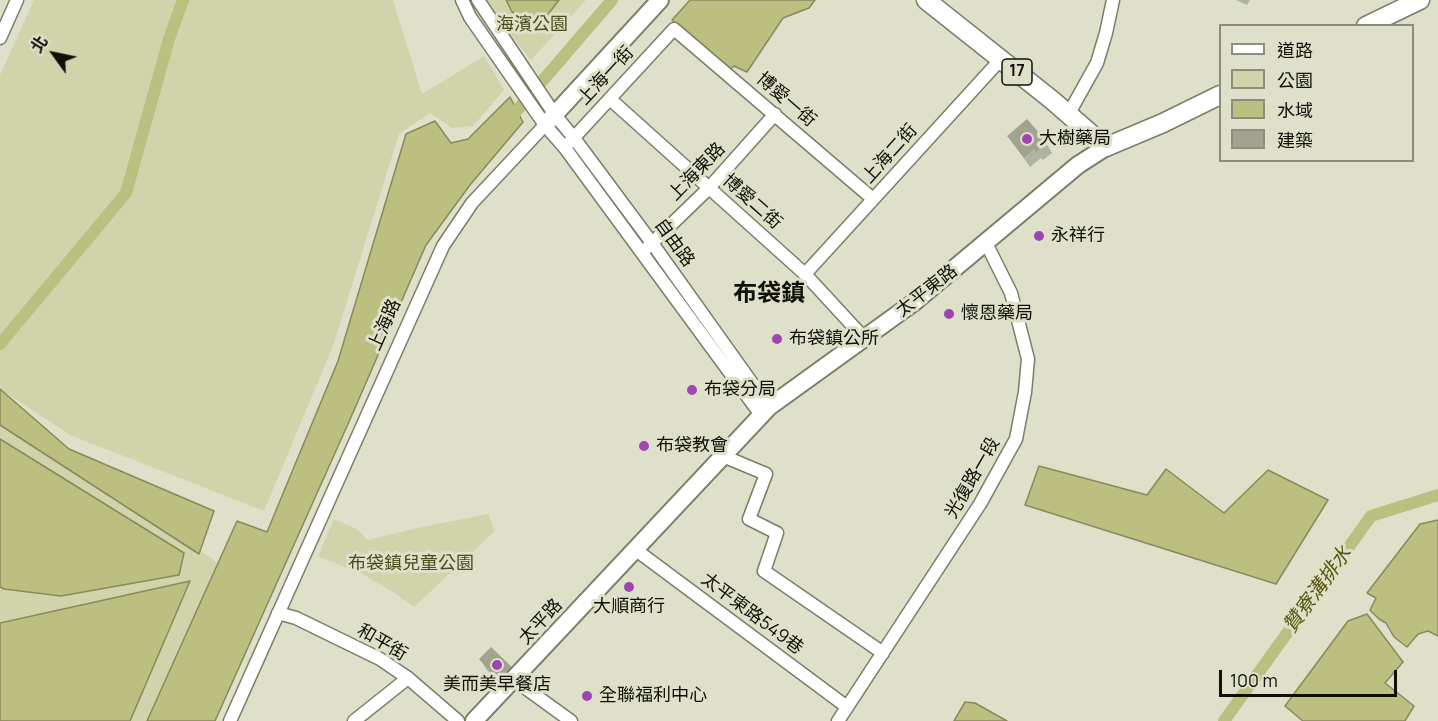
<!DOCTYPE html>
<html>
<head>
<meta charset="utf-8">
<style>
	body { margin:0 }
	#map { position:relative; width:1438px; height:721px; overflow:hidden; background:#dee0ca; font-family:Manrope,"Noto Sans TC",sans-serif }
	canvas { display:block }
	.legend { position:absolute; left:1219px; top:24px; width:195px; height:138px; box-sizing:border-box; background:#dee0ca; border:2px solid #8c8d7c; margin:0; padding:8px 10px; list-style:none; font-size:18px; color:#101008 }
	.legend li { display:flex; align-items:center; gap:12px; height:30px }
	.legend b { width:30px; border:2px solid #8c8d7c }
	.north { position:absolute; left:24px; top:24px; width:60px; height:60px; -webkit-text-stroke:4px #dee0ca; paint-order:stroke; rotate:303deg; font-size:16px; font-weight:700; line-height:24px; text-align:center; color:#101008 }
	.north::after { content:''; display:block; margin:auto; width:21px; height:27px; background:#101008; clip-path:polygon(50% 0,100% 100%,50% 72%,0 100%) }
	.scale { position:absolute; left:1219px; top:670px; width:178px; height:27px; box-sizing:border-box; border:3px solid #101008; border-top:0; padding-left:8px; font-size:18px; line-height:21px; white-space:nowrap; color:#101008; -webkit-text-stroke:4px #dee0ca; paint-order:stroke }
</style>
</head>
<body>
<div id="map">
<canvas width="1438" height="721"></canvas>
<ul class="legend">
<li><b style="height:8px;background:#fff"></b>道路</li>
<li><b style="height:16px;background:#d1d4ab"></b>公園</li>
<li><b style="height:16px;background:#bbbf7f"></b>水域</li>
<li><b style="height:16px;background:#a2a38e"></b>建築</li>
</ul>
<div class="north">北</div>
<div class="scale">100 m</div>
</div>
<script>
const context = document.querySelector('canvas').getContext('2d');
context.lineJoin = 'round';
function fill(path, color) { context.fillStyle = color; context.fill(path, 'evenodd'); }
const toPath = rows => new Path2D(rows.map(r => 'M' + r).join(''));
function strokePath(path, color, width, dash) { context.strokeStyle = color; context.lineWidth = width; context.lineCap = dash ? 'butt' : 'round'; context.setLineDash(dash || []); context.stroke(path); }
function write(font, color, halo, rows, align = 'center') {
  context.font = font + ' Manrope,"Noto Sans TC",sans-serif'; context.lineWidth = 6; context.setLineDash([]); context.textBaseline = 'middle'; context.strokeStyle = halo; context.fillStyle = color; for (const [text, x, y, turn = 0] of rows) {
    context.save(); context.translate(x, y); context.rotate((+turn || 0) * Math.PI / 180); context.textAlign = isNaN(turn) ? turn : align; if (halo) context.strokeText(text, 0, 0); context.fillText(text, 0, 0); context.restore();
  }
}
const green = toPath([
	[34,0,393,0,422,94,484,56,504,90,473,126,452,128,430,113,399,134,333,346,264,511,70,435,0,389,0,75],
	[486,0,586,0,531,60,509,33],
	[0,406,218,563,147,721,0,721],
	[488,514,495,531,414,607,393,592,364,575,318,556,334,519,357,529,368,540,417,528]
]);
const water = toPath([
	[506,0,559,0,546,17,526,17,512,12,506,0],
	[690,0,815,0,809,8,783,18,747,72,734,66,728,71,672,20,690,0],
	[510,97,523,122,470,185,426,245,348,424,215,721,147,721,237,521,267,532,338,361,406,134,435,121,451,143,468,139,510,97],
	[0,389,69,449,214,511,199,554,0,425,0,389],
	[0,439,184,553,179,575,61,596,4,589,0,587,0,439],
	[1039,466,1147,495,1166,469,1224,513,1268,470,1328,500,1276,584,1025,505,1039,466],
	[1438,520,1438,636,1428,631,1418,634,1407,647,1394,637,1386,623,1379,619,1370,610,1376,598,1367,593,1420,524,1438,520],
	[190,581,130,721,0,721,0,623,190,581],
	[1367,614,1403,662,1385,683,1414,706,1405,721,1303,721,1285,706,1348,621,1367,614],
	[965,702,975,703,1007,721,954,721,965,702]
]);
const shadow = toPath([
	[1236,0,1250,0,1247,5],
	[1027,121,1046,143,1052,153,1043,160,1041,158,1030,167,1009,137],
	[481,660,521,681,509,693,486,669]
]);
const canal = toPath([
	[507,122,612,0],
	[0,344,126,193,169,39,183,0],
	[1224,721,1371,516,1438,495]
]);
const building = toPath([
	[1027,119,1047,142,1036,152,1034,149,1024,158,1007,136],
	[491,647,516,671,503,685,479,659]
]);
const street = toPath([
	[462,0,470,17,545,125,565,148,761,415],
	[478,0,555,115,574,138,652,243,769,407],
	[0,38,17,0],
	[610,99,805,274,864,338],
	[1068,115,1097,63,1106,33,1113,0],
	[569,143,674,29,873,199],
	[648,247,709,188,775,114],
	[805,274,1001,59],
	[723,456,766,474,749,519,777,533,764,571,883,653],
	[636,550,847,707],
	[278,613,296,618,380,659,408,678,458,721],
	[513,679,571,721],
	[230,721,443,246,472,203,545,125],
	[354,721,408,678],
	[838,721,980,504,1016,439,1025,392,1028,359,1011,293,986,243]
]);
const secondary = toPath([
	[545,125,660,0],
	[474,721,769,407,913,303,1078,165,1106,147]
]);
const primary = toPath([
	[926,0,1052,100,1106,147,1163,123,1220,95],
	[1366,26,1420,0]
]);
const markers = [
	[1027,139,6,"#9f45b1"],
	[1039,236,6,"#9f45b1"],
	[949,314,6,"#9f45b1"],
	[777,339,6,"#9f45b1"],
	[692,390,6,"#9f45b1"],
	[644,446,6,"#9f45b1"],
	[629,587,6,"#9f45b1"],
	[497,665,6,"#9f45b1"],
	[587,696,6,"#9f45b1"]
];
const shields = [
	[1017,72,30]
];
const shieldNames = [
	["17",1017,72]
];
const parkNames = [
	["海濱公園",532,25],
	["布袋鎮兒童公園",411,564]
];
const streetNames = [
	["上海一街",606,76,-47],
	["博愛一街",786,100,41],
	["上海二街",890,154,-48],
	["上海東路",697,172,-46],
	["博愛二街",752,202,42],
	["自由路",674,243,54],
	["太平東路",927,291,-38],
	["上海路",385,325,-66],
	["光復路一段",973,478,-60],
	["太平東路549巷",752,614,37],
	["太平路",541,622,-47],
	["和平街",382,643,30]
];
const poiNames = [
	["大樹藥局",1039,139],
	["永祥行",1051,236],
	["懷恩藥局",961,314],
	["布袋鎮公所",789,339],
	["布袋分局",704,390],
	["布袋教會",656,446],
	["大順商行",629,607,"center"],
	["美而美早餐店",497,685,"center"],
	["全聯福利中心",599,696]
];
const waterNames = [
	["贊寮溝排水",1318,590,-54]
];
const districtNames = [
	["布袋鎮",769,294]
];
fill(green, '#d1d4ab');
fill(water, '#bbbf7f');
strokePath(water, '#888a5b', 1.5);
fill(shadow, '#0003');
strokePath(canal, '#bbbf7f', 12);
fill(building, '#a2a38e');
strokePath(street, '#7c7d69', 15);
strokePath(secondary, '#7c7d69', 20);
strokePath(primary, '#7c7d69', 21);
strokePath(street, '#fff', 12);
strokePath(secondary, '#fff', 16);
strokePath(primary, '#fff', 18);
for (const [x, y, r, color] of markers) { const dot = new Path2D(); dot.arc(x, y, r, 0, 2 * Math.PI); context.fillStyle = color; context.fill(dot); strokePath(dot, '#dee0ca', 2); }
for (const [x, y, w] of shields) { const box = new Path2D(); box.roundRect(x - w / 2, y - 13, w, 26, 4.5); context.fillStyle = '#dee0ca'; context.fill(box); strokePath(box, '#101008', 1.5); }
write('bold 16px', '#101008', null, shieldNames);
write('18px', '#4a4c1c', '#dee0ca', parkNames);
write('18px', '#101008', '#dee0ca', streetNames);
write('18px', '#101008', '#dee0ca', poiNames, 'left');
write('italic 20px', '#56570c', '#dee0ca', waterNames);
write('bold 24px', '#101008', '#dee0ca', districtNames);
</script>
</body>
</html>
